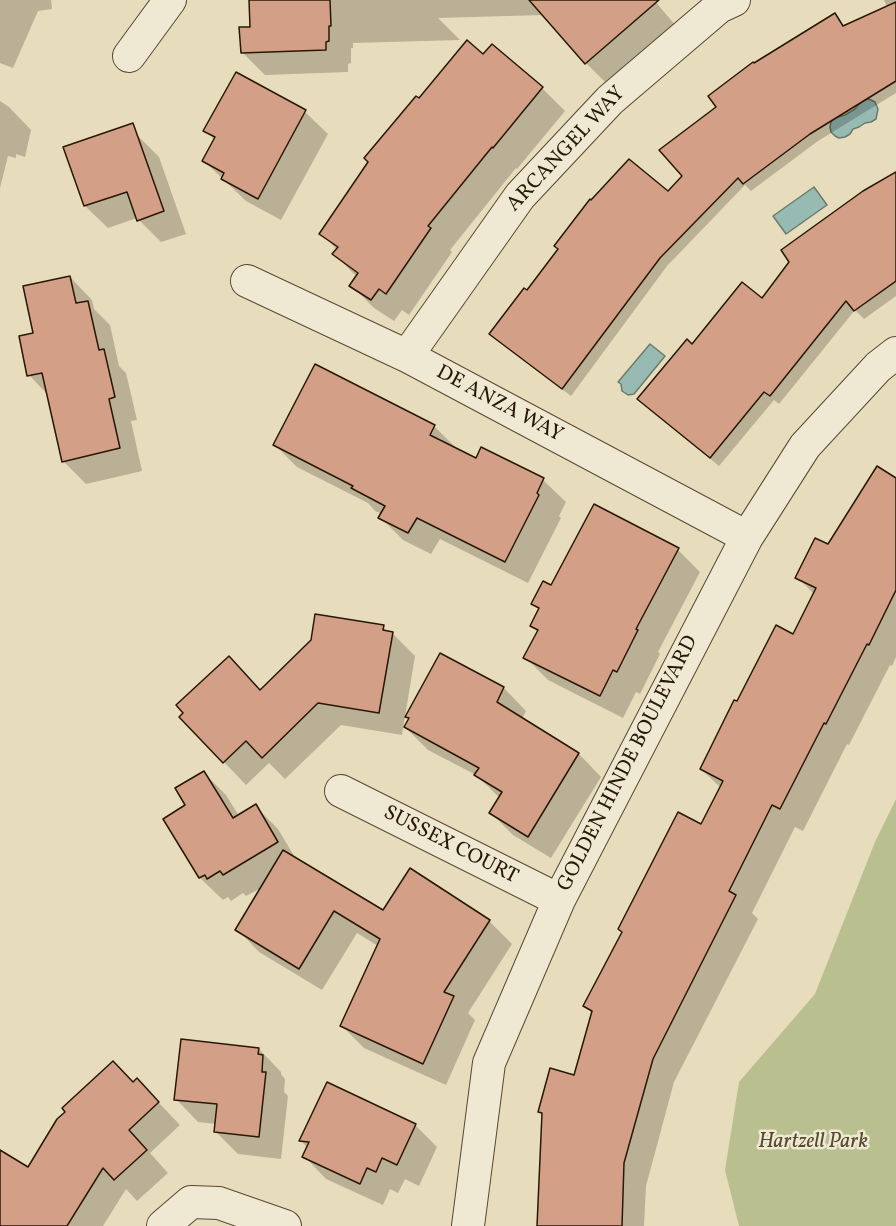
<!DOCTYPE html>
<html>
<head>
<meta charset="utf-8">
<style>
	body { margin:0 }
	canvas { display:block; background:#e7dcbc }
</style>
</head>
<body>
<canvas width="896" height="1226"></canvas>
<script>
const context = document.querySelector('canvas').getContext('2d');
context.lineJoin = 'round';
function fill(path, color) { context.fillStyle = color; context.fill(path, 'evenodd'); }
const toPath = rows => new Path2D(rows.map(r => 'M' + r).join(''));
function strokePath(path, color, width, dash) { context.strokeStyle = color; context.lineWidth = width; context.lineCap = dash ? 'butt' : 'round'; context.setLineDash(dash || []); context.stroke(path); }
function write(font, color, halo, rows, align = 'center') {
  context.font = font + ' Vollkorn,serif'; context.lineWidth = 5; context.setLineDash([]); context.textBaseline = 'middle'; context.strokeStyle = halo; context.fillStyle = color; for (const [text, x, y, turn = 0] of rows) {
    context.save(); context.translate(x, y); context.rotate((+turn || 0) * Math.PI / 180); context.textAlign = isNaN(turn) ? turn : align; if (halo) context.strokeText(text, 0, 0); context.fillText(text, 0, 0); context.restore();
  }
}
const green = toPath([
	[896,799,896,1226,739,1226,725,1170,739,1082,815,994,875,842]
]);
const water = toPath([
	[869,99,875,102,878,109,876,119,871,122,865,123,859,127,853,129,850,134,845,137,839,138,835,136,831,132,830,127,831,122,834,118,845,115,855,109,862,100,869,99],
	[814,187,827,205,786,234,773,216,814,187],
	[650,344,665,356,634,394,628,395,622,391,621,384,618,382,650,344]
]);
const shadow = toPath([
	[0,0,51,0,52,9,38,11,13,68,0,63],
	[251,0,654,0,676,26,609,86,586,63,544,15,438,18,460,40,353,43,353,48,351,48,351,63,348,64,348,72,265,75,242,52,252,28],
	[884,0,896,0,896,93,818,141,751,191,745,185,667,266,571,396,499,341,491,334,528,292,668,193,835,15,845,27,887,7],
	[492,46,542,88,565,111,517,169,516,168,450,250,452,252,409,315,402,310,394,321,374,308,351,285,357,277,334,254,337,250,321,233,419,100,483,56],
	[236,74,305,112,328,134,281,220,246,201,204,161,215,140,205,130],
	[0,101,9,107,31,130,25,157,16,154,16,158,8,156,0,188],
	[136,134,159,157,186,234,161,242,137,218,108,228,85,206,65,148],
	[896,174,896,296,864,319,855,310,779,404,774,400,719,466,648,408,639,399,693,346,762,300],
	[70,277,92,300,94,309,110,325,119,366,126,373,137,420,131,421,142,471,86,484,63,461,48,395,29,375,35,335],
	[434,426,457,449,476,460,482,449,543,480,566,502,559,516,561,518,528,583,440,539,431,554,403,540,380,517,382,514,375,511,368,503,297,467,275,445],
	[896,480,896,657,892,666,890,665,849,745,847,744,803,831,795,827,752,913,758,919,674,1082,646,1186,644,1226,539,1226,543,1115,539,1112,575,1076,593,1014,585,1006,702,826,721,788,701,769,737,703,794,636,815,595,797,577],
	[678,550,700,572,658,652,660,654,640,694,636,692,623,718,548,680,525,657,538,632,532,626,540,610,533,604],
	[383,627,389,633,392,633,415,656,402,735,341,725,285,779,269,763,246,785,224,762,251,680,261,691],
	[440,655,504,688,526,711,522,719,579,754,601,777,551,858,513,835,491,813,500,798,476,775,428,750,405,727,410,719,407,717],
	[204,773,226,795,239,816,255,806,278,829,296,859,384,912,410,870,489,921,512,944,468,1013,475,1020,446,1085,364,1048,342,1026,378,946,357,933,322,990,259,952,237,929,263,887,246,896,243,893,231,901,228,897,223,900,200,878,165,819,187,806],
	[259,1049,281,1072,281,1074,285,1079,284,1092,288,1096,281,1159,238,1154,215,1131,216,1124,198,1122,176,1099],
	[137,1080,180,1125,150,1153,168,1173,137,1201,126,1189,103,1226,0,1226,0,1166,28,1169],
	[415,1125,437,1147,419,1186,405,1179,398,1193,390,1189,383,1205,326,1179,304,1156,308,1148,301,1141]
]);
const building = toPath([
	[249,0,330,0,331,26,329,26,329,41,326,42,326,50,241,53,239,27,250,27,249,0],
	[529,0,659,0,585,64,529,0],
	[896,2,896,81,810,134,743,184,738,178,660,258,562,389,489,334,524,288,527,290,558,249,554,246,590,199,591,200,629,159,668,191,682,176,659,150,716,107,708,96,753,62,754,63,835,13,843,26,896,2],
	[467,40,483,54,492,44,543,87,493,148,492,147,428,226,431,228,386,294,379,289,371,300,349,286,358,273,332,254,338,247,319,234,368,162,364,158,416,96,419,98,467,40],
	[236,72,306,110,258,199,221,179,224,173,202,161,215,137,203,131,236,72],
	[133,123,164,211,137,221,127,192,84,206,63,147,133,123],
	[896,172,896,281,854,311,846,301,770,396,764,392,710,458,637,399,687,339,692,344,742,282,762,298,789,262,781,250,863,191,896,172],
	[70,276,76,303,88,301,99,350,104,349,115,397,109,399,120,448,62,462,42,373,27,376,19,336,33,333,23,286,70,276],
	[315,364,435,425,430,435,476,458,481,447,544,478,537,493,539,495,505,562,417,518,408,533,378,518,385,506,351,488,353,486,273,445,315,364],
	[877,466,896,478,896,590,869,645,867,644,826,724,824,723,780,809,772,805,729,891,736,895,653,1059,624,1163,622,1226,537,1226,542,1113,538,1112,550,1068,574,1075,592,1011,583,1006,622,932,618,929,678,812,701,824,723,781,700,769,734,700,737,701,776,625,793,634,816,588,795,578,815,538,828,544,877,466],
	[594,504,679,548,636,629,638,630,617,672,613,670,600,696,523,658,538,630,530,626,539,608,531,604,543,581,551,585,594,504],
	[315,614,384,625,383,630,393,632,379,713,318,703,262,758,246,741,223,763,179,717,183,713,176,705,229,656,260,690,311,640,315,614],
	[440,653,504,687,497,702,579,753,528,837,489,813,502,792,474,775,479,768,404,727,409,718,405,717,440,653],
	[204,771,233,818,256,804,278,842,223,875,220,871,207,879,205,875,199,878,163,819,185,805,175,788,204,771],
	[283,850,383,910,410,868,490,920,444,992,454,996,423,1064,340,1026,380,939,334,911,299,969,235,930,283,850],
	[181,1039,259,1048,258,1054,263,1055,262,1072,266,1072,259,1137,214,1132,217,1104,174,1100,181,1039],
	[113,1061,133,1082,137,1078,159,1102,129,1130,147,1150,114,1180,103,1168,67,1226,0,1226,0,1150,28,1167,57,1119,65,1112,62,1108,113,1061],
	[327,1082,416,1124,397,1165,382,1158,376,1172,367,1168,360,1184,302,1157,309,1142,299,1141,327,1082]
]);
const street = toPath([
	[129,56,170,0],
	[247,281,407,356,747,537],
	[407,356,520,196,610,100,719,7,734,0],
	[341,791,559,900],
	[163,1226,191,1202,219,1203,285,1226],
	[468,1226,489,1063,559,900,747,537,805,446,878,367,896,353]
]);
const streetNames = [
	["ARCANGEL WAY",567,150,-47],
	["DE ANZA WAY",499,405,28],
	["GOLDEN HINDE BOULEVARD",629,764,-63],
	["SUSSEX COURT",450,846,27]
];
const parkNames = [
	["Hartzell Park",813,1143]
];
fill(green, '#b9bf8e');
fill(water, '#97bbb3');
strokePath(water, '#6b7a6d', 1.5);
fill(shadow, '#0003');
fill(building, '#d3a087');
strokePath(building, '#281804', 1.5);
strokePath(street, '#584932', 34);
strokePath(street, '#efe8d3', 32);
write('21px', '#281804', '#efe8d3', streetNames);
write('italic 21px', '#544a2d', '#efe8d3', parkNames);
</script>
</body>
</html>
